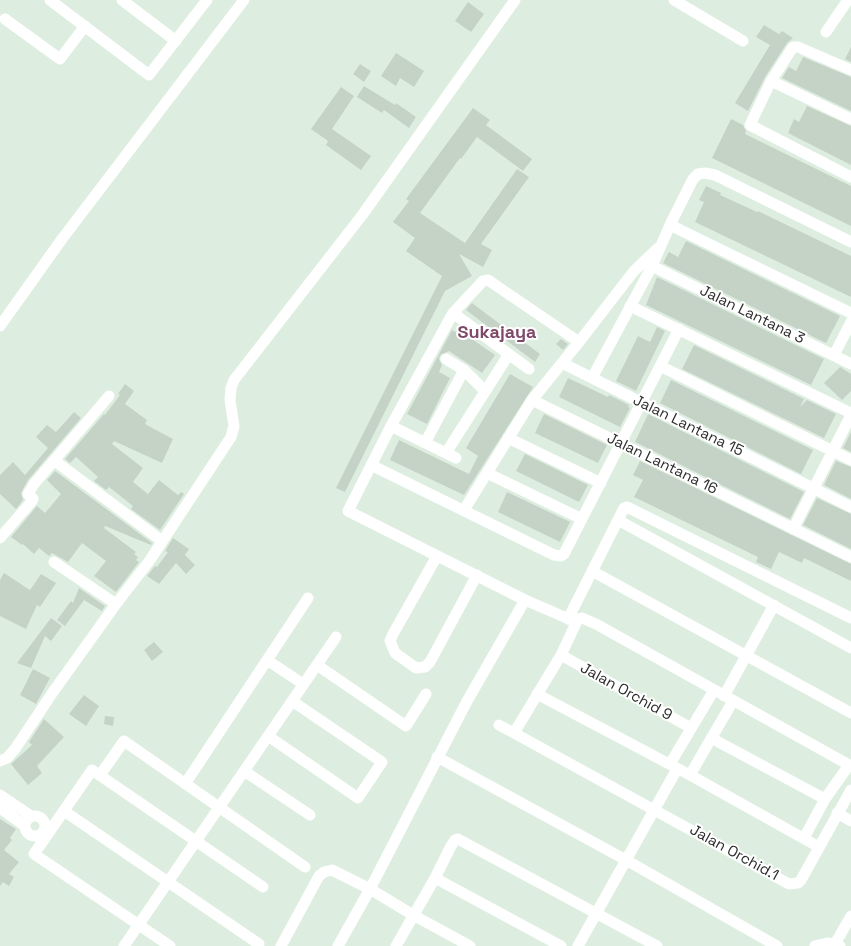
<!DOCTYPE html>
<html>
<head>
<meta charset="utf-8">
<style>
	body { margin:0 }
	canvas { display:block; background:#ddeee0 }
</style>
</head>
<body>
<canvas width="851" height="946"></canvas>
<script>
const context = document.querySelector('canvas').getContext('2d');
context.lineJoin = 'round';
function fill(path, color) { context.fillStyle = color; context.fill(path, 'evenodd'); }
const toPath = rows => new Path2D(rows.map(r => 'M' + r).join(''));
function strokePath(path, color, width, dash) { context.strokeStyle = color; context.lineWidth = width; context.lineCap = dash ? 'butt' : 'round'; context.setLineDash(dash || []); context.stroke(path); }
function write(font, color, halo, rows, align = 'center') {
  context.font = font + ' "Space Grotesk",sans-serif'; context.lineWidth = 4; context.setLineDash([]); context.textBaseline = 'middle'; context.strokeStyle = halo; context.fillStyle = color; for (const [text, x, y, turn = 0] of rows) {
    context.save(); context.translate(x, y); context.rotate((+turn || 0) * Math.PI / 180); context.textAlign = isNaN(turn) ? turn : align; if (halo) context.strokeText(text, 0, 0); context.fillText(text, 0, 0); context.restore();
  }
}
const building = toPath([
	[468,2,484,14,471,32,455,21],
	[764,25,779,34,782,31,793,38,787,43,765,77,748,111,735,103,770,45,756,37],
	[851,47,851,62,845,59],
	[396,53,424,71,414,87,400,78,396,86,381,76],
	[803,57,851,77,851,111,782,78,789,67,796,71],
	[360,64,371,71,364,82,353,74],
	[364,86,395,105,396,103,416,117,409,128,384,110,382,113,357,97],
	[341,87,354,96,332,129,371,156,361,170,326,145,328,141,311,129],
	[807,106,851,126,851,165,788,133,794,119,799,122],
	[473,108,490,120,486,125,532,159,523,171,477,137,461,159,460,158,420,213,465,243,517,169,529,177,481,244,492,250,483,267,459,254,472,276,445,291,345,492,336,488,442,276,406,251,415,238,393,222,409,201,406,199],
	[731,119,743,125,746,131,745,134,851,186,851,226,712,158],
	[706,186,721,193,720,195,757,212,758,211,851,256,851,297,695,222,704,202,699,200],
	[686,241,840,316,826,343,663,263,669,252,678,257],
	[657,277,824,359,811,385,646,305],
	[472,303,540,354,535,362,466,310],
	[657,327,665,331,636,391,616,381,638,336,650,342],
	[452,330,465,337,466,335,495,355,482,373,449,351,440,355,439,359,442,365,439,372,450,378,427,424,407,414],
	[561,339,568,344,563,350,556,344],
	[694,345,804,399,800,407,807,400,836,414,824,438,682,369],
	[840,367,851,374,851,391,842,400,824,383],
	[510,374,533,387,464,495,390,460,399,440,469,474,478,456,466,448],
	[568,378,608,397,609,395,629,405,628,407,630,408,620,427,559,397],
	[671,380,813,450,801,474,660,403],
	[125,384,134,391,125,404,147,420,145,424,173,439,162,463,114,441,112,444,143,468,133,482,148,494,159,480,178,495,181,492,184,494,160,530,131,509,133,506,109,487,106,490,94,481,98,477,76,457,70,463,65,459,104,414,105,415,120,395,118,394],
	[74,412,81,418,28,480,21,493,23,500,16,509,0,494,0,475,13,462,25,475,48,448,36,437,47,425,56,432],
	[544,414,607,445,598,463,535,433],
	[648,414,804,492,790,519,635,442],
	[851,432,851,452,843,448],
	[525,454,588,485,579,502,516,471],
	[640,461,851,564,851,581,804,558,802,563,779,552,771,569,756,562,758,557,634,497,643,480,633,475],
	[836,461,851,467,851,499,824,485],
	[55,471,152,543,151,545,105,526,104,528,136,552,134,554,138,557,136,560,139,562,116,592,94,576,106,561,82,543,68,562,52,553,49,556,39,548,34,554,23,544,22,545,11,537,37,506,45,513,61,494,47,480],
	[507,492,570,522,560,542,498,512],
	[817,498,851,514,851,549,803,525],
	[173,538,189,549,185,555,195,565,186,574,176,563,159,584,147,576,155,566,157,567,168,552,165,551],
	[4,573,30,590,41,574,56,583,40,607,37,605,26,629,0,616,0,580],
	[79,588,105,606,102,611,84,600,65,626,57,620,71,601,73,603],
	[51,618,62,626,51,641,45,636,31,668,17,663],
	[154,642,163,652,152,661,144,650],
	[33,669,50,678,36,704,20,695],
	[84,695,99,706,86,726,69,714],
	[105,716,114,717,113,726,104,724],
	[44,719,64,737,37,766,42,773,28,785,11,764,32,745,29,742],
	[0,819,16,829,10,838,12,840,4,850,19,862,9,874,14,877,9,886,3,882,0,886]
]);
const street = toPath([
	[50,0,149,75,207,0],
	[122,0,176,41],
	[674,0,743,41],
	[5,19,60,59,85,26],
	[826,32,848,0],
	[851,70,798,47,793,47,771,81,750,125,851,177],
	[771,81,851,119],
	[670,225,851,313],
	[652,266,851,364],
	[630,306,851,413],
	[453,313,529,369],
	[0,326,62,239,244,0],
	[834,355,851,322],
	[446,359,464,370,485,391],
	[562,363,851,507],
	[660,366,851,460],
	[592,378,652,266,670,225,693,179,698,174,705,173,715,175,851,242],
	[532,400,851,557],
	[391,426,456,458],
	[508,438,601,483],
	[425,443,464,370],
	[446,453,509,354],
	[55,461,162,541],
	[371,465,554,555,561,556,564,554,679,329],
	[487,473,582,519],
	[464,510,532,400,579,342,634,271,658,248],
	[618,520,851,648],
	[793,529,851,415],
	[0,538,32,501,33,499,28,494,34,484,109,396],
	[437,556,393,634,390,641,395,653,416,668,425,667,430,662,477,575],
	[54,562,116,604],
	[592,571,851,713],
	[568,619,624,508,627,507,851,618],
	[576,622,525,600,348,511,391,426,453,313,483,281,488,280,579,342],
	[561,655,691,728],
	[267,660,303,684],
	[317,665,406,726,426,694],
	[537,694,690,775,819,847],
	[724,696,774,605],
	[499,725,514,733],
	[268,736,358,798,382,762,292,701],
	[711,738,825,799],
	[437,757,626,860,777,946],
	[0,761,7,758,15,749,53,692,116,604,150,560,231,437,234,426,230,400,231,388,234,380,363,214,515,0],
	[670,764,714,690],
	[851,766,596,624,582,618,578,619,561,655,514,733,789,884,798,883,801,880,851,790],
	[244,771,310,815],
	[100,775,124,741,305,867],
	[690,775,733,701],
	[185,784,308,598],
	[0,795,31,816],
	[0,808,25,826],
	[64,811,259,944],
	[837,813,851,821],
	'25 826a10 10 0 1 1 20 0a10 10 0 1 1-20 0Z',
	[804,838,825,799,849,765],
	[435,878,561,946],
	[835,944,851,916],
	[124,946,336,637],
	[170,946,34,854,92,770,263,887],
	[281,946,319,876,324,872,332,870,370,889,413,915,470,946],
	[338,946,370,889,466,703,525,600],
	[396,946,435,878,451,846,455,840,458,839,657,946],
	[578,946,677,769],
	[815,946,829,943,840,946]
]);
const streetNames = [
	["Jalan Lantana 3",752,315,26],
	["Jalan Lantana 15",688,426,26],
	["Jalan Lantana 16",662,464,26],
	["Jalan Orchid 9",626,692,29],
	["Jalan Orchid.1",734,853,29]
];
const quarterNames = [
	["Sukajaya",497,333]
];
fill(building, '#c5d3c7');
strokePath(street, '#fff', 11);
write('15px', '#2b2b2b', '#fff', streetNames);
write('bold 18px', '#7e4968', '#fff', quarterNames);
</script>
</body>
</html>
